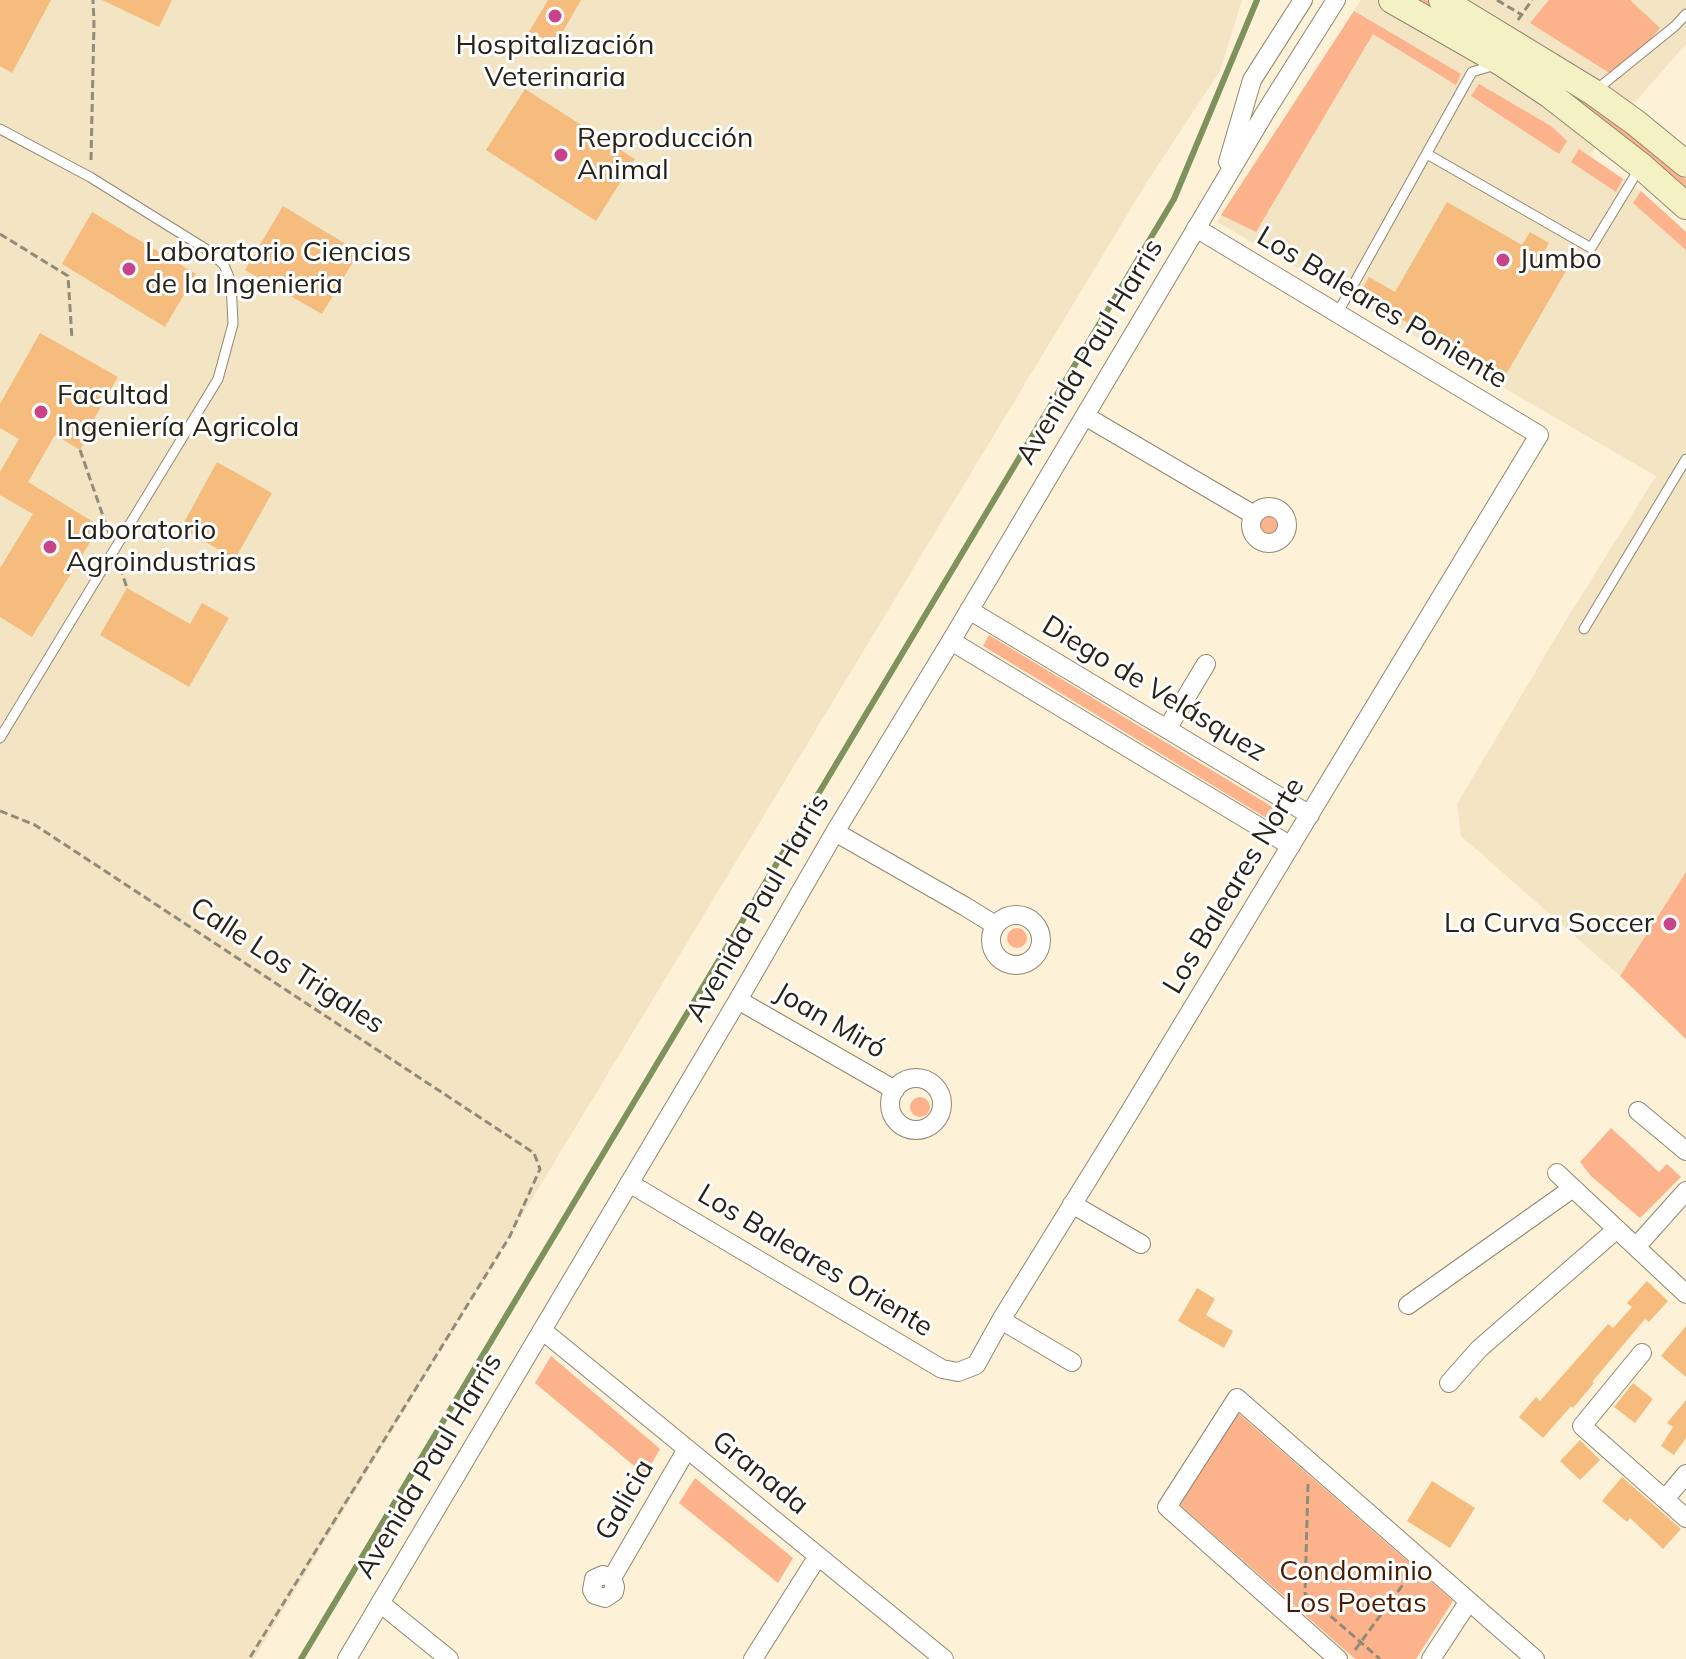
<!DOCTYPE html>
<html>
<head>
<meta charset="utf-8">
<style>
	body { margin:0 }
	canvas { display:block; background:#fdf2d8 }
</style>
</head>
<body>
<canvas width="1686" height="1659"></canvas>
<script>
const context = document.querySelector('canvas').getContext('2d');
context.lineJoin = 'round';
function fill(path, color) { context.fillStyle = color; context.fill(path, 'evenodd'); }
const toPath = rows => new Path2D(rows.map(r => 'M' + r).join(''));
function strokePath(path, color, width, dash) { context.strokeStyle = color; context.lineWidth = width; context.lineCap = dash ? 'butt' : 'round'; context.setLineDash(dash || []); context.stroke(path); }
function write(font, color, halo, rows, align = 'center') {
  context.font = font + ' Mulish,sans-serif'; context.lineWidth = 6; context.setLineDash([]); context.textBaseline = 'middle'; context.strokeStyle = halo; context.fillStyle = color; for (const [text, x, y, turn = 0] of rows) {
    context.save(); context.translate(x, y); context.rotate((+turn || 0) * Math.PI / 180); context.textAlign = isNaN(turn) ? turn : align; if (halo) context.strokeText(text, 0, 0); context.fillText(text, 0, 0); context.restore();
  }
}
const built = toPath([
	[0,0,1242,0,1220,71,1147,182,254,1659,0,1659],
	[1361,0,1686,0,1686,44,1589,155,1641,191,1686,232,1686,872,1620,976,1461,836,1457,804,1563,625,1656,476,1217,222]
]);
const green = toPath([
	[1410,0,1426,0,1604,114,1653,151,1686,180,1686,189],
	[1549,0,1630,0,1660,28,1619,79,1530,23],
	[1354,11,1461,74,1456,85,1373,34,1256,232,1221,215],
	[1479,84,1551,126,1567,141,1559,154,1471,96],
	[1579,149,1623,179,1616,192,1571,162],
	[1641,191,1686,232,1686,250,1633,203],
	'1258 527a11 11 0 1 1 22 0a11 11 0 1 1-22 0Z',
	[989,635,1279,811,1273,822,983,646],
	[1686,872,1686,1039,1620,976],
	'1007 938a10 10 0 1 1 20 0a10 10 0 1 1-20 0Z',
	'910 1107a10 10 0 1 1 20 0a10 10 0 1 1-20 0Z',
	[1611,1128,1659,1172,1667,1164,1681,1177,1640,1218,1591,1176,1580,1162],
	[551,1356,660,1449,645,1475,535,1383],
	[1238,1413,1453,1601,1416,1659,1355,1659,1180,1505],
	[695,1478,793,1558,778,1583,679,1503]
]);
const stream = toPath([
	[301,1659,1174,199,1257,0]
]);
const building = toPath([
	[0,0,51,0,12,73,0,66],
	[102,0,172,0,159,27],
	[548,0,581,0,554,47,529,32],
	[525,89,635,159,596,221,486,150],
	[1447,202,1522,245,1530,232,1549,243,1541,257,1566,271,1504,378,1359,295,1369,277,1395,292],
	[283,206,359,252,322,314,245,270],
	[92,212,196,274,165,327,62,264],
	[40,333,118,377,94,419,97,421,80,450,55,435,28,482,100,526,32,637,0,617,0,568,33,514,0,495,0,472,19,439,0,428,0,404],
	[217,462,272,493,235,559,181,528],
	[127,588,190,624,202,603,229,618,189,687,100,635],
	[1647,1281,1668,1301,1649,1322,1645,1319,1592,1382,1594,1383,1573,1408,1571,1406,1543,1438,1519,1417,1536,1397,1540,1401,1608,1324,1613,1328,1632,1307,1627,1303],
	[1197,1288,1215,1299,1206,1315,1233,1331,1224,1348,1178,1321],
	[1686,1326,1686,1377,1661,1356],
	[1633,1383,1653,1399,1635,1423,1614,1407],
	[1686,1400,1686,1438,1674,1455,1661,1446,1673,1427,1667,1423],
	[1580,1440,1600,1460,1580,1480,1560,1461],
	[1622,1477,1681,1529,1663,1549,1630,1518,1627,1522,1602,1501],
	[1432,1481,1475,1508,1450,1548,1407,1521]
]);
const path = toPath([
	[1497,0,1522,15],
	[1518,20,1532,0],
	[91,160,94,23,93,0],
	[0,234,68,276,72,339],
	[80,450,109,533],
	[120,567,127,588],
	[0,811,35,825,534,1153,540,1169,510,1236,249,1659],
	[1308,1484,1305,1594,1380,1659],
	[1355,1650,1410,1575]
]);
const service = toPath([
	[1596,90,1675,26,1686,14],
	[0,129,90,177,209,251,224,265,231,282,233,324,218,379,0,738],
	[1427,154,1591,248,1639,169],
	[1337,314,1472,72,1495,65],
	[1584,629,1686,459]
]);
const minor = toPath([
	[1228,162,1252,80,1303,0],
	[1085,416,1254,515],
	'1251 525a18 18 0 1 1 36 0a18 18 0 1 1-36 0Z',
	[969,610,1310,815],
	[951,641,1291,846],
	[1167,729,1206,664],
	[835,832,966,907,995,925],
	'991 940a25 25 0 1 1 50 0a25 25 0 1 1-50 0Z',
	[738,1000,895,1090],
	'890 1104a26 26 0 1 1 52 0a26 26 0 1 1-52 0Z',
	[1638,1111,1686,1151],
	[1557,1173,1686,1294],
	[629,1183,942,1369,958,1372,976,1365,1001,1320,1129,1113,1539,435,1196,228],
	[1072,1204,1141,1244],
	[1636,1247,1686,1191],
	[1408,1305,1573,1188],
	[1001,1320,1072,1362],
	[542,1330,944,1659],
	[1642,1353,1582,1426,1686,1518],
	[1449,1383,1479,1349,1617,1229],
	[1665,1499,1686,1474],
	[612,1578,603,1575,594,1579,592,1590,595,1595,605,1598,614,1592,615,1587,612,1578,687,1449],
	[380,1603,449,1659],
	[347,1659,738,1000,835,832,951,641,1266,111,1336,0],
	[753,1659,818,1556],
	[1338,1659,1167,1507,1237,1398,1535,1659],
	[1431,1659,1469,1601]
]);
const secondary = toPath([
	[1392,0,1502,63,1550,95,1641,166,1686,206],
	[1442,0,1593,92,1636,123,1686,164]
]);
const markers = [
	[555,16,8,"#c7448b"],
	[561,155,8,"#c7448b"],
	[1503,260,8,"#c7448b"],
	[129,269,8,"#c7448b"],
	[41,412,8,"#c7448b"],
	[50,547,8,"#c7448b"],
	[1670,924,8,"#c7448b"]
];
const poiNames = [
	["Hospitalización",555,46,"center"],
	["Veterinaria",555,78,"center"],
	["Reproducción",577,139],
	["Animal",577,171],
	["Laboratorio Ciencias",145,253],
	["de la Ingenieria",145,285],
	["Jumbo",1519,260],
	["Facultad",57,396],
	["Ingeniería Agricola",57,428],
	["Laboratorio",66,531],
	["Agroindustrias",66,563],
	["La Curva Soccer",1654,924,"right"]
];
const streetNames = [
	["Los Baleares Poniente",1382,308,31],
	["Avenida Paul Harris",1090,352,-59],
	["Diego de Velásquez",1154,689,31],
	["Los Baleares Norte",1234,886,-59],
	["Avenida Paul Harris",758,908,-60],
	["Calle Los Trigales",287,966,33],
	["Joan Miró",830,1021,30],
	["Los Baleares Oriente",815,1261,31],
	["Avenida Paul Harris",429,1466,-59],
	["Granada",760,1473,39],
	["Galicia",625,1500,-60]
];
const parkNames = [
	["Condominio",1356,1572],
	["Los Poetas",1356,1604]
];
fill(built, '#f3e5c4');
fill(green, '#fcb38b');
strokePath(stream, '#7e925b', 6);
fill(building, '#f5bc7d');
strokePath(service, '#918770', 11);
strokePath(minor, '#918770', 20);
strokePath(secondary, '#918770', 28);
strokePath(path, '#928b79', 3, [8, 4]);
strokePath(service, '#fff', 9);
strokePath(minor, '#fff', 18);
strokePath(secondary, '#f4f2c5', 26);
for (const [x, y, r, color] of markers) { const dot = new Path2D(); dot.arc(x, y, r, 0, 2 * Math.PI); context.fillStyle = color; context.fill(dot); strokePath(dot, '#fff', 3); }
write('28px', '#272319', '#fff', poiNames, 'left');
write('28px', '#272319', '#fff', streetNames);
write('28px', '#491b00', '#fff', parkNames);
</script>
</body>
</html>
